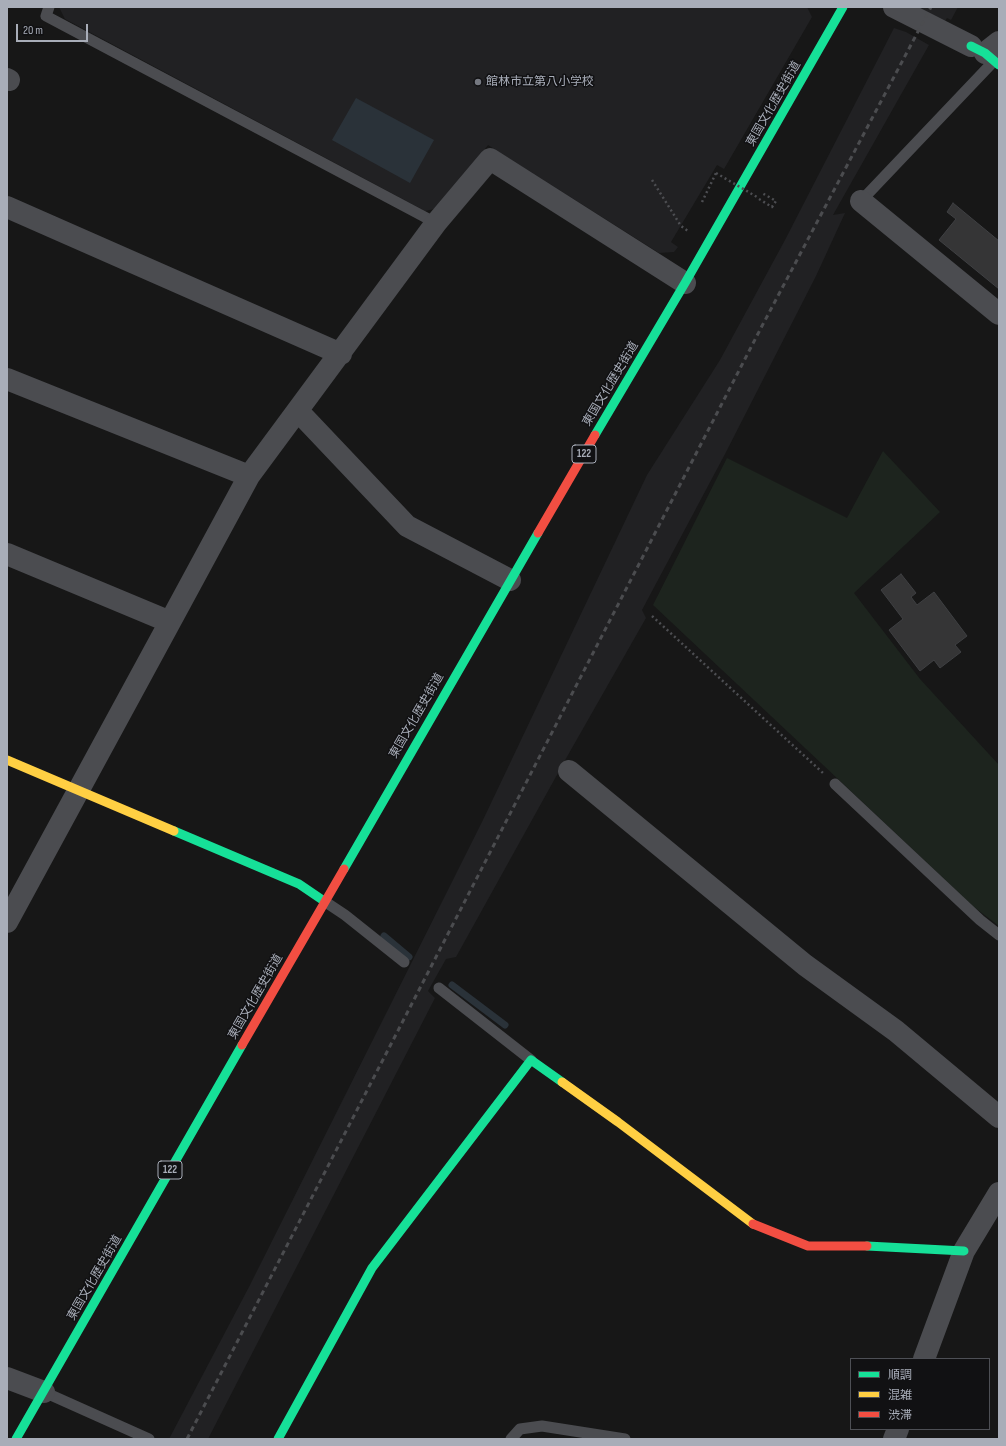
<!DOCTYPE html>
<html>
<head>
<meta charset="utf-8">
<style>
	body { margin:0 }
	#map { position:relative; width:1006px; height:1446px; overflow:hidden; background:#171717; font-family:"Sofia Sans Condensed","Noto Sans JP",sans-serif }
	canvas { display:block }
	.frame { position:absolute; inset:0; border:8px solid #a8adb8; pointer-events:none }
	.legend { position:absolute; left:850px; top:1358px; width:140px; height:72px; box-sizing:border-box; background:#111113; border:1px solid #4d4f55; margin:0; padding:5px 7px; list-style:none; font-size:12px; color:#a8adb8 }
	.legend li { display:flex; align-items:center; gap:8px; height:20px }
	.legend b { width:20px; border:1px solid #4d4f55 }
	.scale { position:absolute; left:16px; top:24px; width:72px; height:18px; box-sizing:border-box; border:2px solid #a8adb8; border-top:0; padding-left:5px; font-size:12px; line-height:14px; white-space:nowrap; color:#a8adb8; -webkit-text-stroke:3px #111113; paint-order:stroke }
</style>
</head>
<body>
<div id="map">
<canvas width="1006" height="1446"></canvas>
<div class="frame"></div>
<ul class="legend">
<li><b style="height:5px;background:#16e098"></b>順調</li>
<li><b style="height:5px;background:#ffcf43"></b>混雑</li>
<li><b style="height:5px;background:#f24e42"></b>渋滞</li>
</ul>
<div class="scale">20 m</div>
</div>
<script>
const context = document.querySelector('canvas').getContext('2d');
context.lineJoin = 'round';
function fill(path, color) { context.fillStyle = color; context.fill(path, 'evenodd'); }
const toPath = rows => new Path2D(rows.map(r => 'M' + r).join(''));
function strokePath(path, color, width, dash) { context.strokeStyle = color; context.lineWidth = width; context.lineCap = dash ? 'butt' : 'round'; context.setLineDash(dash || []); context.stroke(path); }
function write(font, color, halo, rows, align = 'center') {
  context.font = font + ' "Sofia Sans Condensed","Noto Sans JP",sans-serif'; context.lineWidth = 3; context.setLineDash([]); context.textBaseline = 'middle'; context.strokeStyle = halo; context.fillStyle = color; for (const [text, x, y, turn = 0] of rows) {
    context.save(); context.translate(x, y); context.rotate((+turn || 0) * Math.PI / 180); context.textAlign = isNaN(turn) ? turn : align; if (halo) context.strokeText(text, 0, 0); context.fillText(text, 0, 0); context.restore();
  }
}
const built = toPath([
	[59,7,807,7,812,17,724,169,717,165,671,242,678,247,674,252,659,253,488,145,439,208,425,211,65,19],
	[912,7,958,7,951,20,947,18,943,25],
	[894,28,906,32,929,45,833,215,845,213,816,276,725,454,642,610,646,618,568,755,456,957,446,959,428,991,435,998,208,1439,169,1439,250,1285,482,822,647,475,720,360,785,240]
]);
const green = toPath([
	[883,451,940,512,854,593,920,679,999,765,999,926,974,907,653,605,727,458,847,518]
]);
const water = toPath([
	[356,98,434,140,410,183,332,140]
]);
const stream = toPath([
	[384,936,409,957],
	[452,985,505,1025]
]);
const building = toPath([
	[953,203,999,241,999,289,939,240,956,219,947,212,953,203],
	[901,574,916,593,911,597,917,605,934,592,967,636,955,645,961,652,940,668,934,660,920,671,889,630,903,619,881,590,901,574]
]);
const path = toPath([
	[652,180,681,226,688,231],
	[759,199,772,207,776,201,762,193],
	[702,202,716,173],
	[652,616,823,773]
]);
const lane = toPath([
	[49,7,46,16,436,223],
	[861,201,994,61],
	[835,784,980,920,999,935],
	[324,901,345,915,404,962],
	[439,988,531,1060],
	[44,1392,149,1439],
	[511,1439,520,1429,542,1426,625,1439]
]);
const street = toPath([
	[894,7,971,46],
	[985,53,999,42],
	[7,79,9,80],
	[861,201,999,314],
	[7,207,341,354],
	[7,379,249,476],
	[298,411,407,526,510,580],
	[7,554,170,622,7,922],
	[170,622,249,476,436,223,490,159,685,283],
	[569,771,805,965,896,1031,999,1117],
	[924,1359,964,1251,999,1193],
	[7,1378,44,1392],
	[894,1439,898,1429]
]);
const fast = toPath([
	[971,46,985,53,999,65],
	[595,435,685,283,843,7],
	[174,831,299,884,324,901],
	[344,869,538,533],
	[867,1246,964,1251],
	[16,1439,242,1045],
	[278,1439,372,1268,531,1060,562,1082]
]);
const slow = toPath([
	[7,760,174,831],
	[562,1082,618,1122,753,1224]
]);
const jam = toPath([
	[538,533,595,435],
	[242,1045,344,869],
	[753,1224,808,1246,867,1246]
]);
const rail = toPath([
	[187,1439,762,326,931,7]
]);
const pathBridge = toPath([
	[716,173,757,197]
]);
const markers = [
	[478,82,4,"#757880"]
];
const shields = [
	[584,454,24],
	[170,1170,24]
];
const shieldNames = [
	["122",584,454],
	["122",170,1170]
];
const poiNames = [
	["館林市立第八小学校",486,82]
];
const streetNames = [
	["東国文化歴史街道",774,104,-60],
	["東国文化歴史街道",611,384,-59],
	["東国文化歴史街道",417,716,-60],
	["東国文化歴史街道",256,997,-60],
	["東国文化歴史街道",95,1278,-60]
];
fill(built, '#212123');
fill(green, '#1d241e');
fill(water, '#2a3239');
strokePath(stream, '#2a3239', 7);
fill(building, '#353536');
strokePath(building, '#3f4043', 1);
strokePath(path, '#4d4e52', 2.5, [2, 3]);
strokePath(lane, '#4b4c50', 11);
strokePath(street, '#4b4c50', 22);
strokePath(fast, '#16e098', 9);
strokePath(slow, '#ffcf43', 9);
strokePath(jam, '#f24e42', 9);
strokePath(rail, '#4b4c4f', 3, [5, 4]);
strokePath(pathBridge, '#4d4e52', 2.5, [2, 3]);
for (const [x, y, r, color] of markers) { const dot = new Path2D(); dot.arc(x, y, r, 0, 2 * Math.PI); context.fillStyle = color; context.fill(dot); strokePath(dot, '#111113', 1.5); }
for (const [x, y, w] of shields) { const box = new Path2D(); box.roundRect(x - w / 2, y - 9, w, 18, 3); context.fillStyle = '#111113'; context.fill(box); strokePath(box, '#a8adb8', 1); }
write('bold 11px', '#a8adb8', null, shieldNames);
write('12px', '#a8adb8', '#111113', poiNames, 'left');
write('12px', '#a8adb8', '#111113', streetNames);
</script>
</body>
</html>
